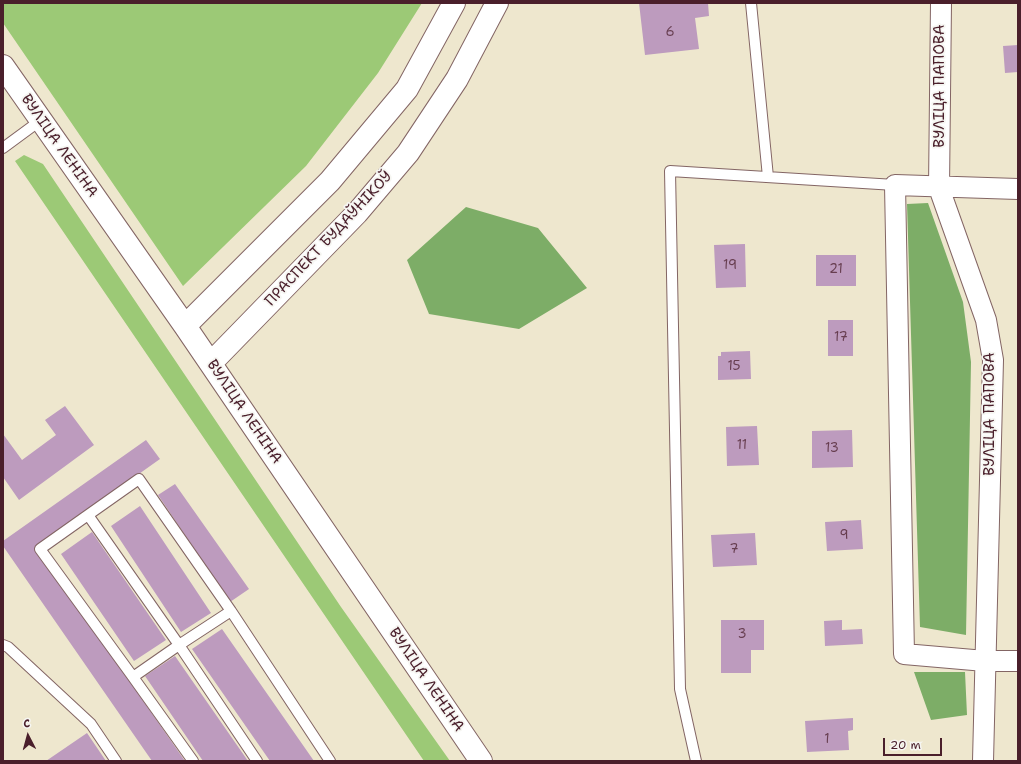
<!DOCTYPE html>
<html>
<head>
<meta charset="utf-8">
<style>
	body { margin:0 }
	#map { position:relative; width:1021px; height:764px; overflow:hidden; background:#eee7ce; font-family:"Shantell Sans",sans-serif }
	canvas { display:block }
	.frame { position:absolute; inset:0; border:4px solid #4a1f2b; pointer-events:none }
	.north { position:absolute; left:8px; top:716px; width:40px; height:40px; -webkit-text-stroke:3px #f6f6f2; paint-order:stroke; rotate:354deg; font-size:11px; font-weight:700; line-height:16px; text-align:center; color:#4a1f2b }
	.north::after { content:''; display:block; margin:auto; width:14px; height:18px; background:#4a1f2b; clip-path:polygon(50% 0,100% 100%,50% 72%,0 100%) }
	.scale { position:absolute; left:883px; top:738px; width:59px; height:18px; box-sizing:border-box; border:2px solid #4a1f2b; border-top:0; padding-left:5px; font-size:12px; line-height:14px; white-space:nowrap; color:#4a1f2b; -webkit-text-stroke:3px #f6f6f2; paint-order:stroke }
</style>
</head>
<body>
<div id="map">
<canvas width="1021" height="764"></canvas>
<div class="frame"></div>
<div class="north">С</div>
<div class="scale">20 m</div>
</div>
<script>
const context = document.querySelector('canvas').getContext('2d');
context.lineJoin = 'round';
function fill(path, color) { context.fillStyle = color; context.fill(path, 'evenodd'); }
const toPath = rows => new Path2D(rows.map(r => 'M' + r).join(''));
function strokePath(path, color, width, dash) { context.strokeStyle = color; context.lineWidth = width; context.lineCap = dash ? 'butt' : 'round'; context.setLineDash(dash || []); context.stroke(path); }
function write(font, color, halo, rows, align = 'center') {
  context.font = font + ' "Shantell Sans",sans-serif'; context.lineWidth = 3.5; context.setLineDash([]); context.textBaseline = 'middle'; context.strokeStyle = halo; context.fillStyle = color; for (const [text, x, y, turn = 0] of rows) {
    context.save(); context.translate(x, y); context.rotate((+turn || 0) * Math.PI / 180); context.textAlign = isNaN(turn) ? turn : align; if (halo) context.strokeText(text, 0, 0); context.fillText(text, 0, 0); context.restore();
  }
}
const green = toPath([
	[3,3,422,3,378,73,306,166,183,286,3,23],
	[24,155,43,164,341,607,450,761,424,761,15,161]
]);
const forest = toPath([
	[928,203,963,302,971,362,966,635,920,627,907,204],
	[466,207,538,228,587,288,519,329,429,314,407,260],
	[914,672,965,672,967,715,931,720]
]);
const building = toPath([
	[639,3,708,3,709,16,695,18,699,49,645,55],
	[1018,45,1018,72,1005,73,1003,46],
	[745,244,746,287,716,288,714,245],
	[816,255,856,255,856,286,816,286],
	[828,320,853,320,853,356,828,356],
	[750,351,751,379,718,380,718,356,721,356,721,352],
	[65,406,94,445,19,500,3,477,3,434,22,460,56,435,45,420],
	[757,426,759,465,727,466,726,427],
	[852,430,853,467,812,468,812,431],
	[146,440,160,459,36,547,185,761,152,761,3,546,3,541],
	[175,484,249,589,230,602,158,495],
	[140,506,211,613,181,632,111,526],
	[861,520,863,549,827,551,825,522],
	[92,532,166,640,134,661,61,554],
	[755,533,757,565,713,567,711,535],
	[721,620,764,620,764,650,751,650,751,673,721,673],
	[842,620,842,630,862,629,863,644,825,646,824,621],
	[222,629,314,761,270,761,192,649],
	[175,656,248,761,203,761,145,676],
	[853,718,853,730,848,731,849,750,807,752,805,721],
	[87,733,106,761,46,761]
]);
const lane = toPath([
	[751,3,768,177],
	[3,148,41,120],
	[88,515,40,549,133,677],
	[3,645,8,647,91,724,116,761],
	[193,761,133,677,179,645,88,515,139,479,231,611],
	[257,761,179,645,231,611,330,761],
	[696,761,680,689,670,171,895,185]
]);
const street = toPath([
	[941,3,939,188,986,320,993,360,983,761],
	[1018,189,895,185,904,654,985,661,1018,661]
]);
const secondary = toPath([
	[3,66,185,326,481,761],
	[185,326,330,181,407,89,454,3],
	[211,363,357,213,408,153,457,79,497,3]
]);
const numberNames = [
	["6",670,33],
	["19",730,266],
	["21",836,270],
	["17",841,338],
	["15",734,367],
	["11",742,446],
	["13",832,449],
	["9",844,536],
	["7",734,550],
	["3",742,635],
	["1",827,740]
];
const streetNames = [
	["ВУЛІЦА ПАПОВА",940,86,-90],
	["ВУЛІЦА ЛЕНІНА",59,146,55],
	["ПРАСПЕКТ БУДАЎНІКОЎ",329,239,-47],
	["ВУЛІЦА ЛЕНІНА",244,412,56],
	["ВУЛІЦА ПАПОВА",990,414,-90],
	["ВУЛІЦА ЛЕНІНА",426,680,56]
];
fill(green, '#9cc976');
fill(forest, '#7dad67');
fill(building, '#bd9bbe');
strokePath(lane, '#836564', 12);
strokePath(street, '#836564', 22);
strokePath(secondary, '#836564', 24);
strokePath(lane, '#fff', 10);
strokePath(street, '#fff', 20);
strokePath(secondary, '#fff', 22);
write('13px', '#673e50', null, numberNames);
write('15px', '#4a1f2b', '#f6f6f2', streetNames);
</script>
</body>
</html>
